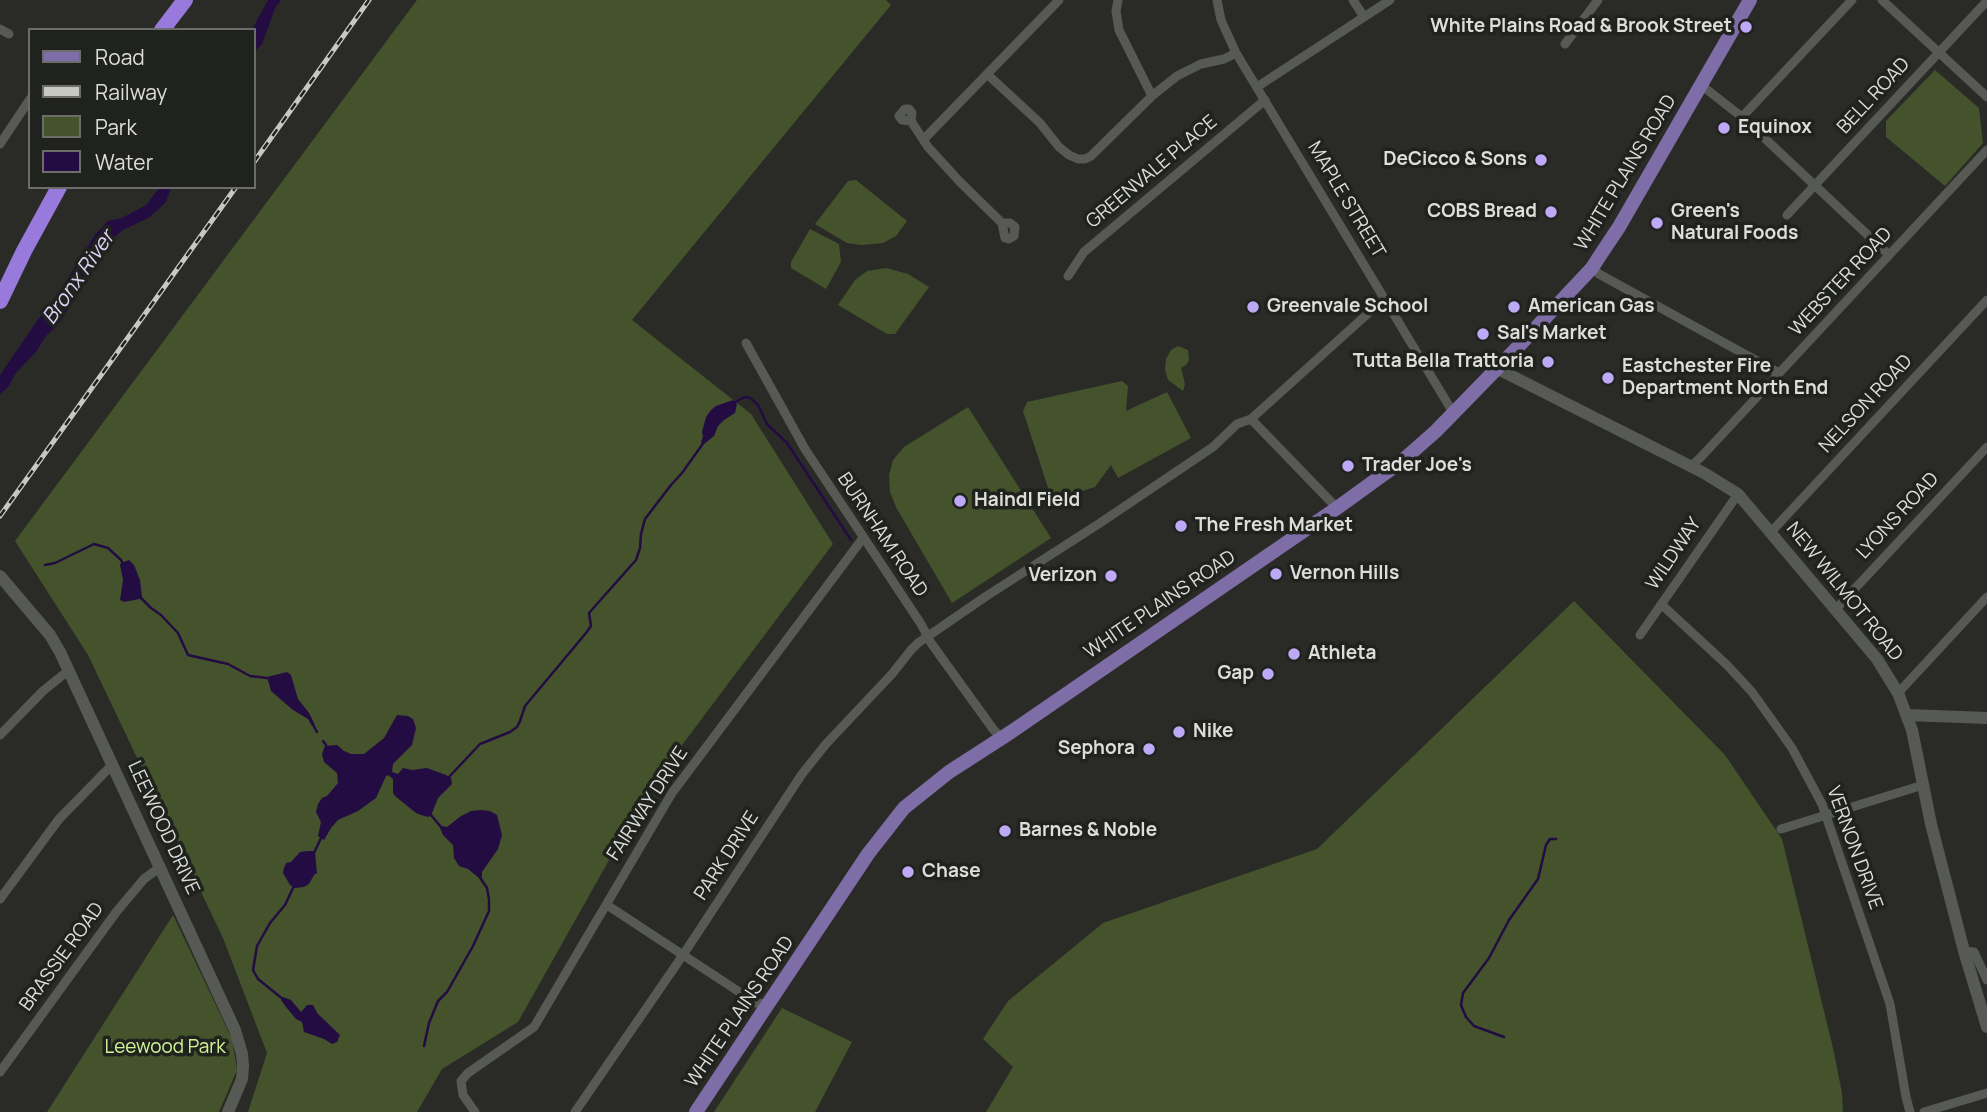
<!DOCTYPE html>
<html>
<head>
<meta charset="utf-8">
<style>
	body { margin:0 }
	#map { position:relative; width:1987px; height:1112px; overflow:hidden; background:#2a2b27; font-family:Manrope,sans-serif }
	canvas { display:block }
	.legend { position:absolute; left:28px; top:28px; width:228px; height:161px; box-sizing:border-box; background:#20221e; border:2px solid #6c6d6a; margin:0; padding:9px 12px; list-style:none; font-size:21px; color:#dddedc }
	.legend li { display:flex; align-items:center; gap:14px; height:35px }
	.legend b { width:35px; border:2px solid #6c6d6a }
</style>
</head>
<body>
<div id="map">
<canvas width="1987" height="1112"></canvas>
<ul class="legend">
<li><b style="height:9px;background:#7e6da6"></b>Road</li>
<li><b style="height:9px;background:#c7c8c6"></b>Railway</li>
<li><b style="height:19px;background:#44532b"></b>Park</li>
<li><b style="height:19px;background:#220c42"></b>Water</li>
</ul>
</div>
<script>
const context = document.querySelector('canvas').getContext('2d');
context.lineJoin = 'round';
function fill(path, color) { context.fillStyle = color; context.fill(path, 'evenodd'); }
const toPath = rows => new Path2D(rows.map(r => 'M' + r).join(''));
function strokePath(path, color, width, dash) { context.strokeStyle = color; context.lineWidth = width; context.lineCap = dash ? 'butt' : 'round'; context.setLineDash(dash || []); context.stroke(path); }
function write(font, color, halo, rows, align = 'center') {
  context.font = font + ' Manrope,sans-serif'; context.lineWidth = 7; context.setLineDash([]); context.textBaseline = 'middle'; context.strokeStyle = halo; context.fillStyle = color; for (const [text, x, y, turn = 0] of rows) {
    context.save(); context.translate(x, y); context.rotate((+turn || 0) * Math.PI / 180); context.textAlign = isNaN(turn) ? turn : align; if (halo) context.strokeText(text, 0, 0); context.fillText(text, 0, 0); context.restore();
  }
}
const green = toPath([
	[417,0,886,0,891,5,632,320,751,414,833,544,649,789,518,1022,442,1069,417,1112,248,1112,267,1053,223,938,88,655,15,541],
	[1935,70,1979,108,1983,143,1945,186,1886,137,1886,121],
	[856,180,907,221,896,236,883,243,862,245,847,243,815,224,848,181],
	[810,229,839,244,841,262,826,289,791,268,791,262],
	[886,268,908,274,929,287,895,334,887,334,838,305,855,280,867,271],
	[1178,346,1188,350,1189,360,1186,365,1181,368,1185,384,1183,391,1168,380,1165,370,1166,359,1171,350],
	[1122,381,1128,386,1126,411,1167,392,1191,438,1118,478,1111,465,1095,487,1052,500,1023,411,1027,402],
	[968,407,1051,538,952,603,897,509,890,492,889,475,893,460,904,447],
	[1574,601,1725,755,1782,839,1833,1048,1842,1093,1843,1112,986,1112,1013,1067,983,1039,1008,1001,1103,923,1317,849],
	[173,915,232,1039,237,1070,219,1112,47,1112],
	[782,1008,852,1042,815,1112,714,1112]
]);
const water = toPath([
	[268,0,281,0,275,8,262,44,254,52,254,30,252,30],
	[160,187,171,187,166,202,150,217,123,230,105,245,78,293,60,322,46,336,36,352,15,374,9,386,0,394,0,375,37,321,61,289,95,235,108,221,122,218,146,205],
	[733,400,737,404,735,413,724,420,718,426,714,436,703,445,701,443,703,436,702,432,706,417,711,410,716,406],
	[129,560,134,565,140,580,142,597,139,599,124,602,120,600,123,580,120,565,121,563],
	[287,672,291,675,298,699,309,713,315,725,312,726,308,719,293,710,271,691,267,677],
	[397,715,408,716,413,719,416,728,412,745,393,764,392,772,398,774,403,768,412,770,427,768,446,775,451,778,452,784,438,798,432,813,429,817,424,816,416,813,395,796,393,793,393,779,388,775,386,776,376,798,358,811,338,820,331,828,324,840,318,836,321,822,316,812,318,804,322,798,327,796,338,783,337,773,324,762,322,754,325,746,337,745,344,751,351,754,364,754,384,738],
	[481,810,490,811,497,815,502,835,498,849,482,872,482,877,479,878,468,869,459,866,454,858,453,845,443,835,440,828,442,826,447,827,461,816,471,811],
	[308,851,313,851,315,853,317,873,314,875,309,884,304,887,295,888,290,885,283,873,284,868,286,863,291,862,300,852],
	[283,997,291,1000,301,1012,307,1005,313,1005,318,1014,340,1035,337,1042,332,1044,324,1039,304,1032,302,1022,296,1019,286,1007,281,1000]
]);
const stream = toPath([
	[735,402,745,397,750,398,758,405,767,424,787,443,851,540],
	[45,565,55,563,94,544,108,548,121,560,123,564],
	[140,597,151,608,161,615,178,633,188,655,228,664,250,676,267,678],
	[312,723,317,732],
	[323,741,326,745],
	[449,777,480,744,510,732,517,727,520,721,525,706,586,633,591,626,589,613,636,560,640,548,641,534,645,519,671,485,682,473,702,445],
	[431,815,441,827],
	[313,855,321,838],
	[284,1000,258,979,253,970,257,946,270,923,285,905,295,884],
	[1504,1037,1474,1026,1466,1017,1461,1005,1463,993,1489,958,1509,920,1538,879,1546,845,1550,839,1556,839],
	[424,1046,429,1023,438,1001,447,992,473,946,489,911,489,899,487,888,479,876]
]);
const street = toPath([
	[1118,0,1116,11,1119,30,1152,96],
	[1217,0,1221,20,1236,53,1454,414],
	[1353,0,1364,17],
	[1882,0,1987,97],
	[0,29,9,34],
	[1565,44,1598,0],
	[987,74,1040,123,1059,147,1069,155,1078,159,1085,159,1091,156,1152,96,1177,76,1201,64,1224,59,1236,53],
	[1701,85,1742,117,1889,255],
	[1257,87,1390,0],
	[1742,117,1852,0],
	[911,121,902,120,899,116,905,109,909,109,912,113,911,121,928,147,960,182,1002,223,1005,238,1009,239,1014,236,1015,227,1010,223,1002,223],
	[924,139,1059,0],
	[0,144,30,99],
	[1787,215,1987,1],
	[1592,268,1599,274,1779,373],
	[1068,276,1084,252,1265,100],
	[746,343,805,449,921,624,931,643,993,729,1001,738],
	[1251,419,1337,508],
	[1690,467,1701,457,1987,150],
	[1771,532,1987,300],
	[1661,604,1727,665,1752,692,1792,748,1822,804,1890,1004,1906,1097,1910,1112],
	[1835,610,1987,447],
	[1640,635,1738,494],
	[1898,693,1987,597],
	[0,735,43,691,69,670],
	[1781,829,1923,785],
	[0,899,59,819,112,765],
	[607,905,756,1003,769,1004],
	[1964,951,1974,952,1987,980],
	[0,1072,117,911,144,879,159,868],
	[475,1112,463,1095,461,1081,468,1073,534,1027,672,793,863,538],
	[575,1112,683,955,802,774,826,744,892,674,911,650,918,643,985,597,1100,523,1213,447,1237,424,1251,419,1384,299],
	[1924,1112,1987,1093]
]);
const secondary = toPath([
	[1496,368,1704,473,1738,494,1877,659,1898,693,1912,730,1931,824,1964,951,1987,1027],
	[0,576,50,635,60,652,235,1030,242,1054,243,1066,242,1079,228,1112],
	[1907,715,1987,718]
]);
const primary = toPath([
	[696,1112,868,854,904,808,949,772,1011,732,1337,508,1402,461,1436,431,1515,350,1592,268,1601,254,1619,227,1750,0]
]);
const highway = toPath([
	[162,30,185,0],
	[0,301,24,251,59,187]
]);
const rail = toPath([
	[254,162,369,0],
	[0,516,236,187]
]);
const markers = [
	[1746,27,7,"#bda9f5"],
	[1724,128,7,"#bda9f5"],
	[1541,160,7,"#bda9f5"],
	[1551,212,7,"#bda9f5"],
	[1657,223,7,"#bda9f5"],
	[1253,307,7,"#bda9f5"],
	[1514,307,7,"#bda9f5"],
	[1483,334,7,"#bda9f5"],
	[1548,362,7,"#bda9f5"],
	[1608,378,7,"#bda9f5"],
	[1348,466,7,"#bda9f5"],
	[960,501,7,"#bda9f5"],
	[1181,526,7,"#bda9f5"],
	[1276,574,7,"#bda9f5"],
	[1111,576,7,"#bda9f5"],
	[1294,654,7,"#bda9f5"],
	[1268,674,7,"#bda9f5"],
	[1179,732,7,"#bda9f5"],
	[1149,749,7,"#bda9f5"],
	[1005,831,7,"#bda9f5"],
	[908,872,7,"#bda9f5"]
];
const poiNames = [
	["White Plains Road & Brook Street",1732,27,"right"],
	["Equinox",1738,128],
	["DeCicco & Sons",1527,160,"right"],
	["COBS Bread",1537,212,"right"],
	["Green's",1671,212],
	["Natural Foods",1671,234],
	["Greenvale School",1267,307],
	["American Gas",1528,307],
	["Sal's Market",1497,334],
	["Tutta Bella Trattoria",1534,362,"right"],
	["Eastchester Fire",1622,367],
	["Department North End",1622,389],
	["Trader Joe's",1362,466],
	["Haindl Field",974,501],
	["The Fresh Market",1195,526],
	["Vernon Hills",1290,574],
	["Verizon",1097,576,"right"],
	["Athleta",1308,654],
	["Gap",1254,674,"right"],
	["Nike",1193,732],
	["Sephora",1135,749,"right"],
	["Barnes & Noble",1019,831],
	["Chase",922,872]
];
const streetNames = [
	["BELL ROAD",1874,96,-47],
	["GREENVALE PLACE",1152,172,-40],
	["WHITE PLAINS ROAD",1626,173,-59],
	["MAPLE STREET",1346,200,59],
	["WEBSTER ROAD",1841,282,-47],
	["NELSON ROAD",1866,404,-47],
	["LYONS ROAD",1898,516,-47],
	["BURNHAM ROAD",882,535,56],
	["WILDWAY",1674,554,-56],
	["NEW WILMOT ROAD",1844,592,51],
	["WHITE PLAINS ROAD",1160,605,-34],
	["FAIRWAY DRIVE",648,804,-57],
	["LEEWOOD DRIVE",163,828,65],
	["VERNON DRIVE",1854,848,70],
	["PARK DRIVE",727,856,-57],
	["BRASSIE ROAD",62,957,-54],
	["WHITE PLAINS ROAD",740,1012,-56]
];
const parkNames = [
	["Leewood Park",165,1048]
];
const waterNames = [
	["Bronx River",79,278,-55]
];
fill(green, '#44532b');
fill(water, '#220c42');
strokePath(stream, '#220c42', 2.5);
strokePath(street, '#575954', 9);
strokePath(secondary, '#575954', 12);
strokePath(primary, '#7e6da6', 14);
strokePath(highway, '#987add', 16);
strokePath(rail, '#c7c8c6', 5);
strokePath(rail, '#20221e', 2.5, [8]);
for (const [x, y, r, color] of markers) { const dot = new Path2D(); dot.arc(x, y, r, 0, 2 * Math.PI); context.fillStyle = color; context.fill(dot); strokePath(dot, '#20221e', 2.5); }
write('bold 19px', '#dddedc', '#20221e', poiNames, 'left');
write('19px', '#dddedc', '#20221e', streetNames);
write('19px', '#d0f496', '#20221e', parkNames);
write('italic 21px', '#dcd3f7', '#20221e', waterNames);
</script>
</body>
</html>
